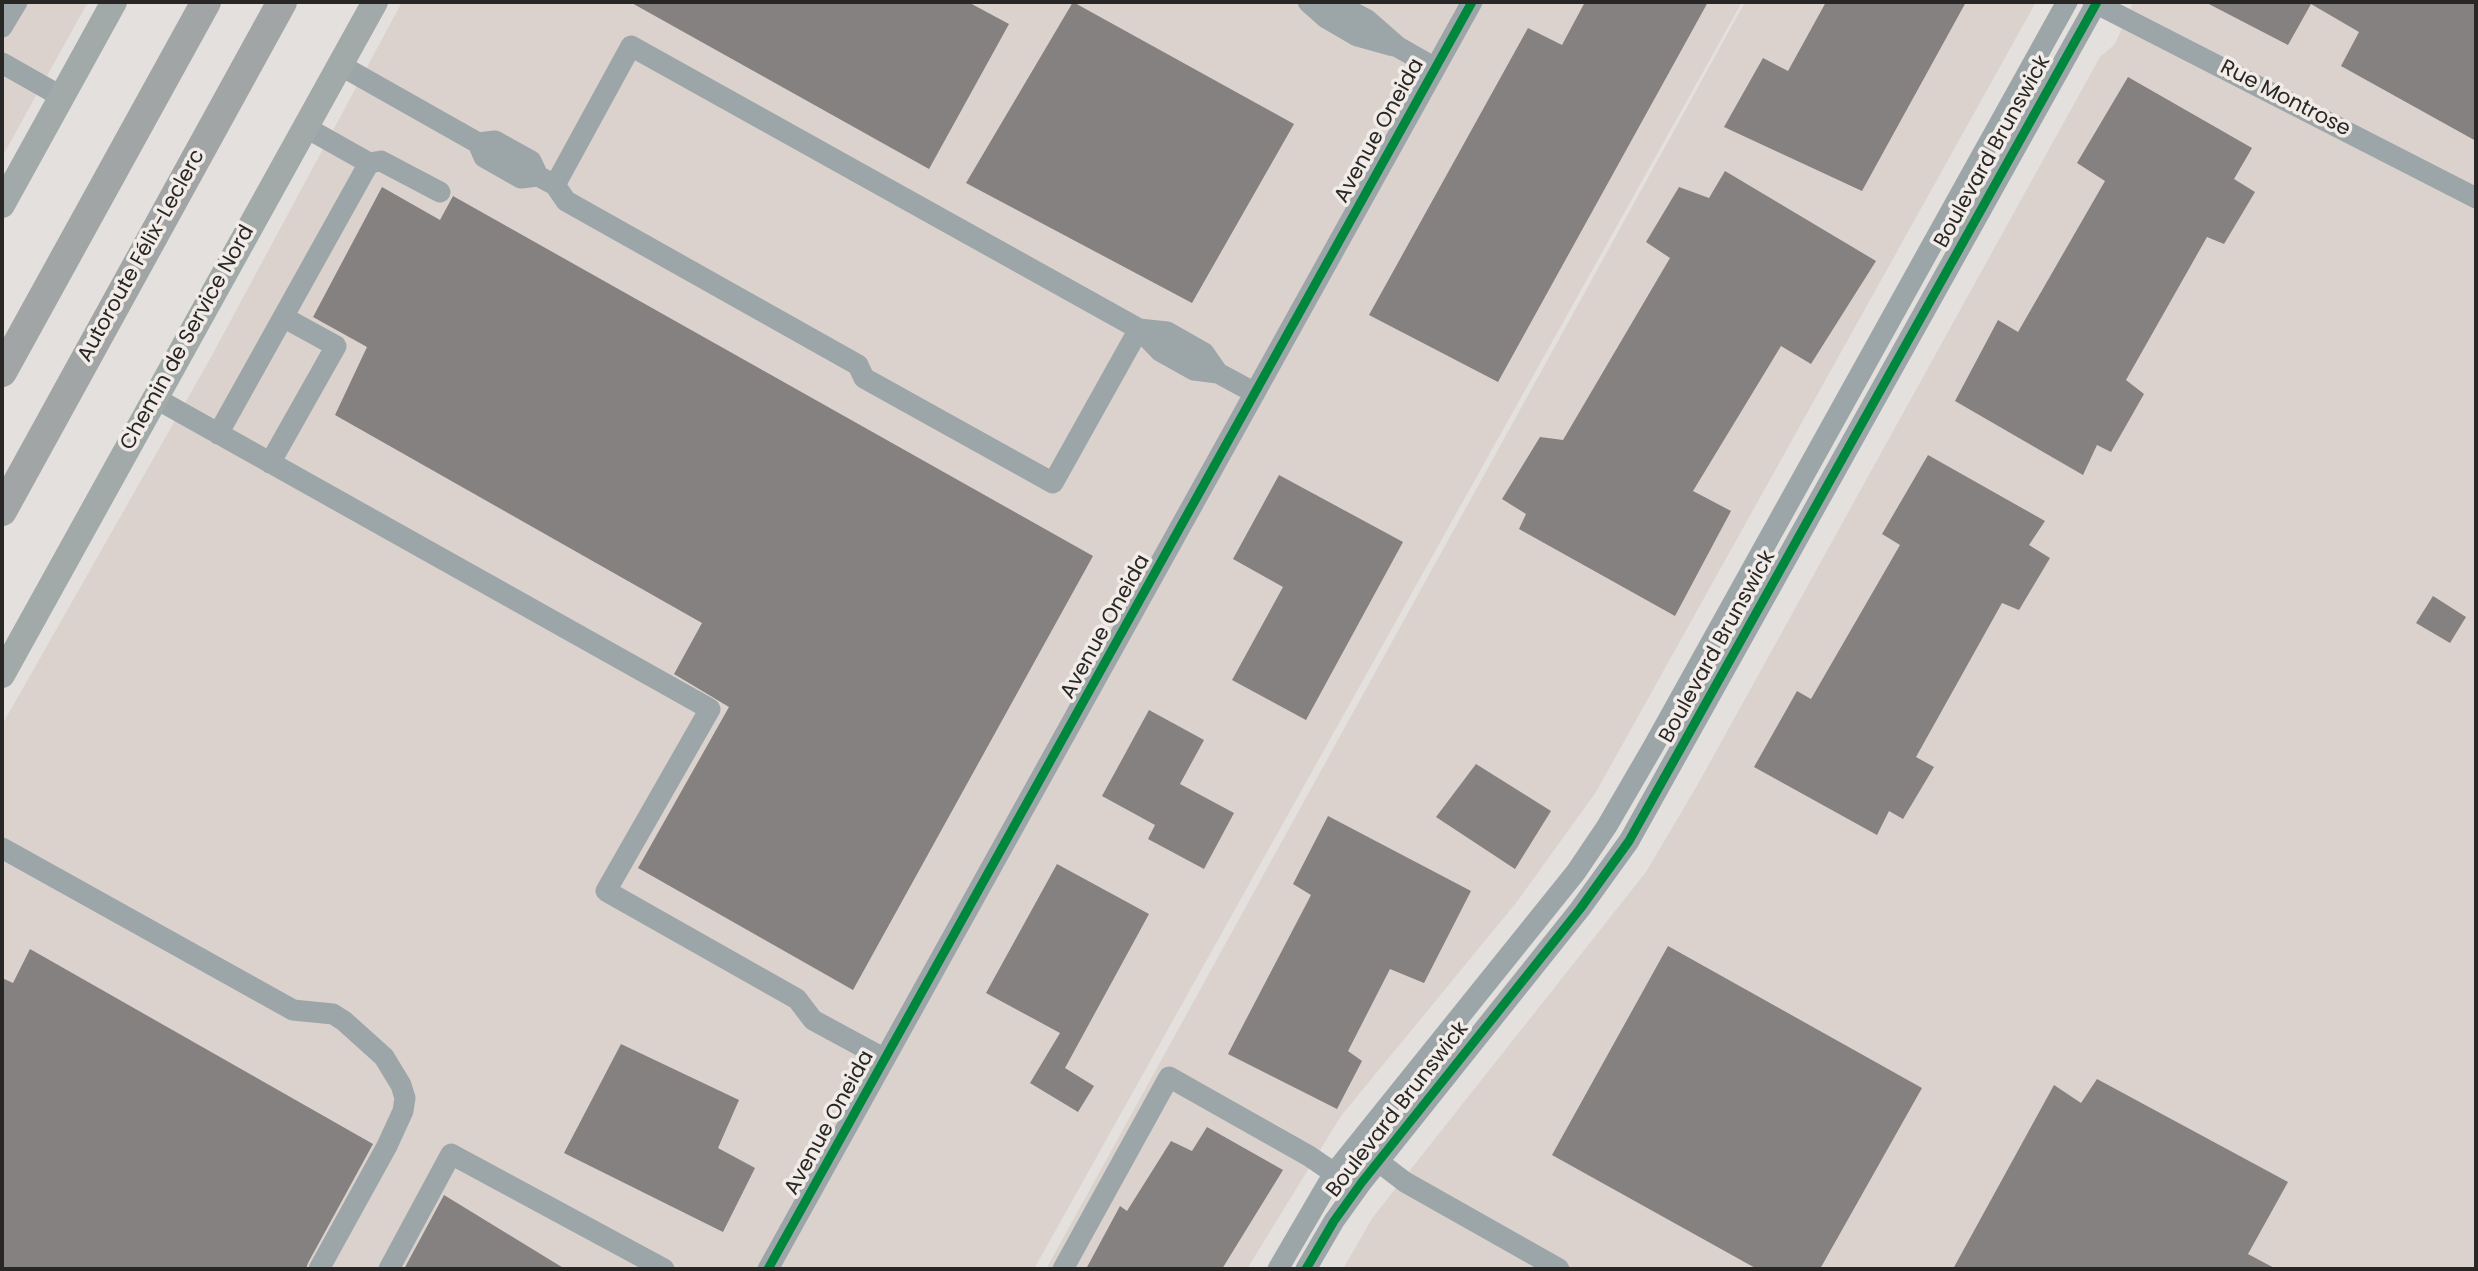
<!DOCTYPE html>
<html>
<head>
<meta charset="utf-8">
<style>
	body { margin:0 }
	#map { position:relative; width:2478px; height:1271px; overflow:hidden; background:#e3e0dd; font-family:Poppins,sans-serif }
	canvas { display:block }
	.frame { position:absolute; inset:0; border:4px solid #292725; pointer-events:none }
</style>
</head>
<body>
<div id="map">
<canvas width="2478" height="1271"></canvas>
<div class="frame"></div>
</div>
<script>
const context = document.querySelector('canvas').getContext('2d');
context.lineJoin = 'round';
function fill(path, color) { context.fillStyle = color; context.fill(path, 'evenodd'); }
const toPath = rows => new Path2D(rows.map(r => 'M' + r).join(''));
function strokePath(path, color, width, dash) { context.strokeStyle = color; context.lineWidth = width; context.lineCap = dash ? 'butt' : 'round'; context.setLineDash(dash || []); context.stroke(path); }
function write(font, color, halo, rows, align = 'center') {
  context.font = font + ' Poppins,sans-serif'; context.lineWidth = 7; context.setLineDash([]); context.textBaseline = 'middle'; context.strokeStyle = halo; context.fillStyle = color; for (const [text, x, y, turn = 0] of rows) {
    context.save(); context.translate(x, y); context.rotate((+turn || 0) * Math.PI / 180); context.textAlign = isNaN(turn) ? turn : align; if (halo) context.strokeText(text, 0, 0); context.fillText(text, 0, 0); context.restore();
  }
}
const built = toPath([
	[2,2,88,2,2,157],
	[402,2,1742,2,1034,1269,2,1269,2,725,210,359],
	[1745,2,2036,2,1596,792,1516,903,1341,1116,1247,1269,1046,1269],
	[2133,2,2476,2,2476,1269,1343,1269,1373,1217,1646,872,1698,784,2100,57,2115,44]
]);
const building = toPath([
	[630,2,968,2,1009,24,929,169],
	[1073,2,1294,124,1192,303,966,183],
	[1585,2,1708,2,1498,382,1369,315,1528,28,1562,45],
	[1826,2,1966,2,1862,191,1724,127,1763,58,1788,71],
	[2205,2,2476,2,2476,141,2341,66,2359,32,2311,4,2288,45],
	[2128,77,2252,148,2234,179,2255,192,2224,244,2207,237,2126,380,2144,394,2111,452,2097,445,2083,475,1955,401,1998,320,2018,332,2105,181,2077,163],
	[1725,171,1876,261,1811,364,1781,346,1693,491,1731,511,1675,616,1519,529,1526,514,1502,499,1540,437,1563,440,1670,258,1646,242,1679,187,1709,198],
	[382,187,440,220,453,196,1093,556,853,990,638,868,729,707,674,674,702,623,335,415,367,347,313,317],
	[1928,455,2045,521,2029,545,2050,558,2019,610,2002,603,1916,757,1934,767,1903,819,1889,811,1877,835,1754,767,1797,691,1811,699,1900,545,1882,534],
	[1279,475,1403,542,1306,720,1232,680,1283,587,1233,559],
	[2433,596,2466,617,2450,643,2416,623],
	[1149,710,1204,740,1180,784,1234,813,1204,869,1148,839,1155,825,1102,796],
	[1476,764,1551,811,1515,869,1436,817],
	[1328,816,1471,891,1424,983,1390,969,1348,1051,1362,1061,1337,1109,1228,1054,1311,895,1293,884],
	[1057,864,1149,914,1065,1068,1094,1086,1078,1112,1030,1083,1060,1033,986,993],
	[1668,946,1922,1088,1820,1269,1757,1269,1552,1155],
	[30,949,373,1144,308,1263,306,1269,2,1269,2,978,13,983],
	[621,1044,739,1100,718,1148,755,1168,723,1232,564,1153],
	[2097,1079,2288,1182,2248,1254,2276,1269,1953,1269,2054,1085,2081,1103],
	[1207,1127,1283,1170,1222,1269,1086,1269,1120,1206,1127,1211,1171,1141,1192,1151],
	[444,1195,565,1269,404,1269]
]);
const minor = toPath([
	[1308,2,1326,18,1357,36,1393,46],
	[1333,2,1366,19,1398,47,1435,68],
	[2093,2,2476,198],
	[2,27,17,2],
	[2,63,62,97],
	[340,65,478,143,484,157,521,178,538,176],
	[478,143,495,141,531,161,538,176,555,185,566,201,858,365,864,378,1053,483,1139,329],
	[369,163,381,161,440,192],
	[555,185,631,46,1139,329,1160,351,1194,370,1218,373],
	[1139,329,1167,332,1204,353,1218,373,1255,393],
	[155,398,710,709,606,891,797,999,813,1020,885,1059],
	[218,434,369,163,305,127],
	[270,463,336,346,283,317],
	[2,848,293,1010,333,1014,344,1021,384,1057,401,1085,405,1098,403,1111,387,1146,319,1269],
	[1367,1153,1405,1182,1559,1269],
	[389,1269,451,1154,664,1269],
	[768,1269,1472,2],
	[1063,1269,1169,1077,1309,1156,1334,1173],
	[1278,1269,1334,1173,1576,872,1607,826,1653,747,2067,2],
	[1306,1269,1334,1221,1362,1182,1580,909,1629,841,2097,2]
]);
const major = toPath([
	[2,205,114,2],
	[2,675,375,2]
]);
const highway = toPath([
	[2,372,206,2],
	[2,511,282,2]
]);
const cycleway = toPath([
	[768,1269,1472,2],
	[1306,1269,1334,1221,1362,1182,1580,909,1629,841,2097,2]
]);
const streetNames = [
	["Rue Montrose",2285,99,27],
	["Avenue Oneida",1380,131,-61],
	["Boulevard Brunswick",1993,152,-61],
	["Autoroute Félix-Leclerc",142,256,-61],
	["Chemin de Service Nord",188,338,-61],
	["Avenue Oneida",1106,627,-61],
	["Boulevard Brunswick",1718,647,-61],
	["Boulevard Brunswick",1398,1110,-52],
	["Avenue Oneida",830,1123,-61]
];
fill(built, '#dbd2cd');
fill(building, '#848180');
strokePath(minor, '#9ca6a8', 21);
strokePath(major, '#a1a9a9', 26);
strokePath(highway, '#a2a5a6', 30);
strokePath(cycleway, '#00873e', 9);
write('21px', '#292725', '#f2ece8', streetNames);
</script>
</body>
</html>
